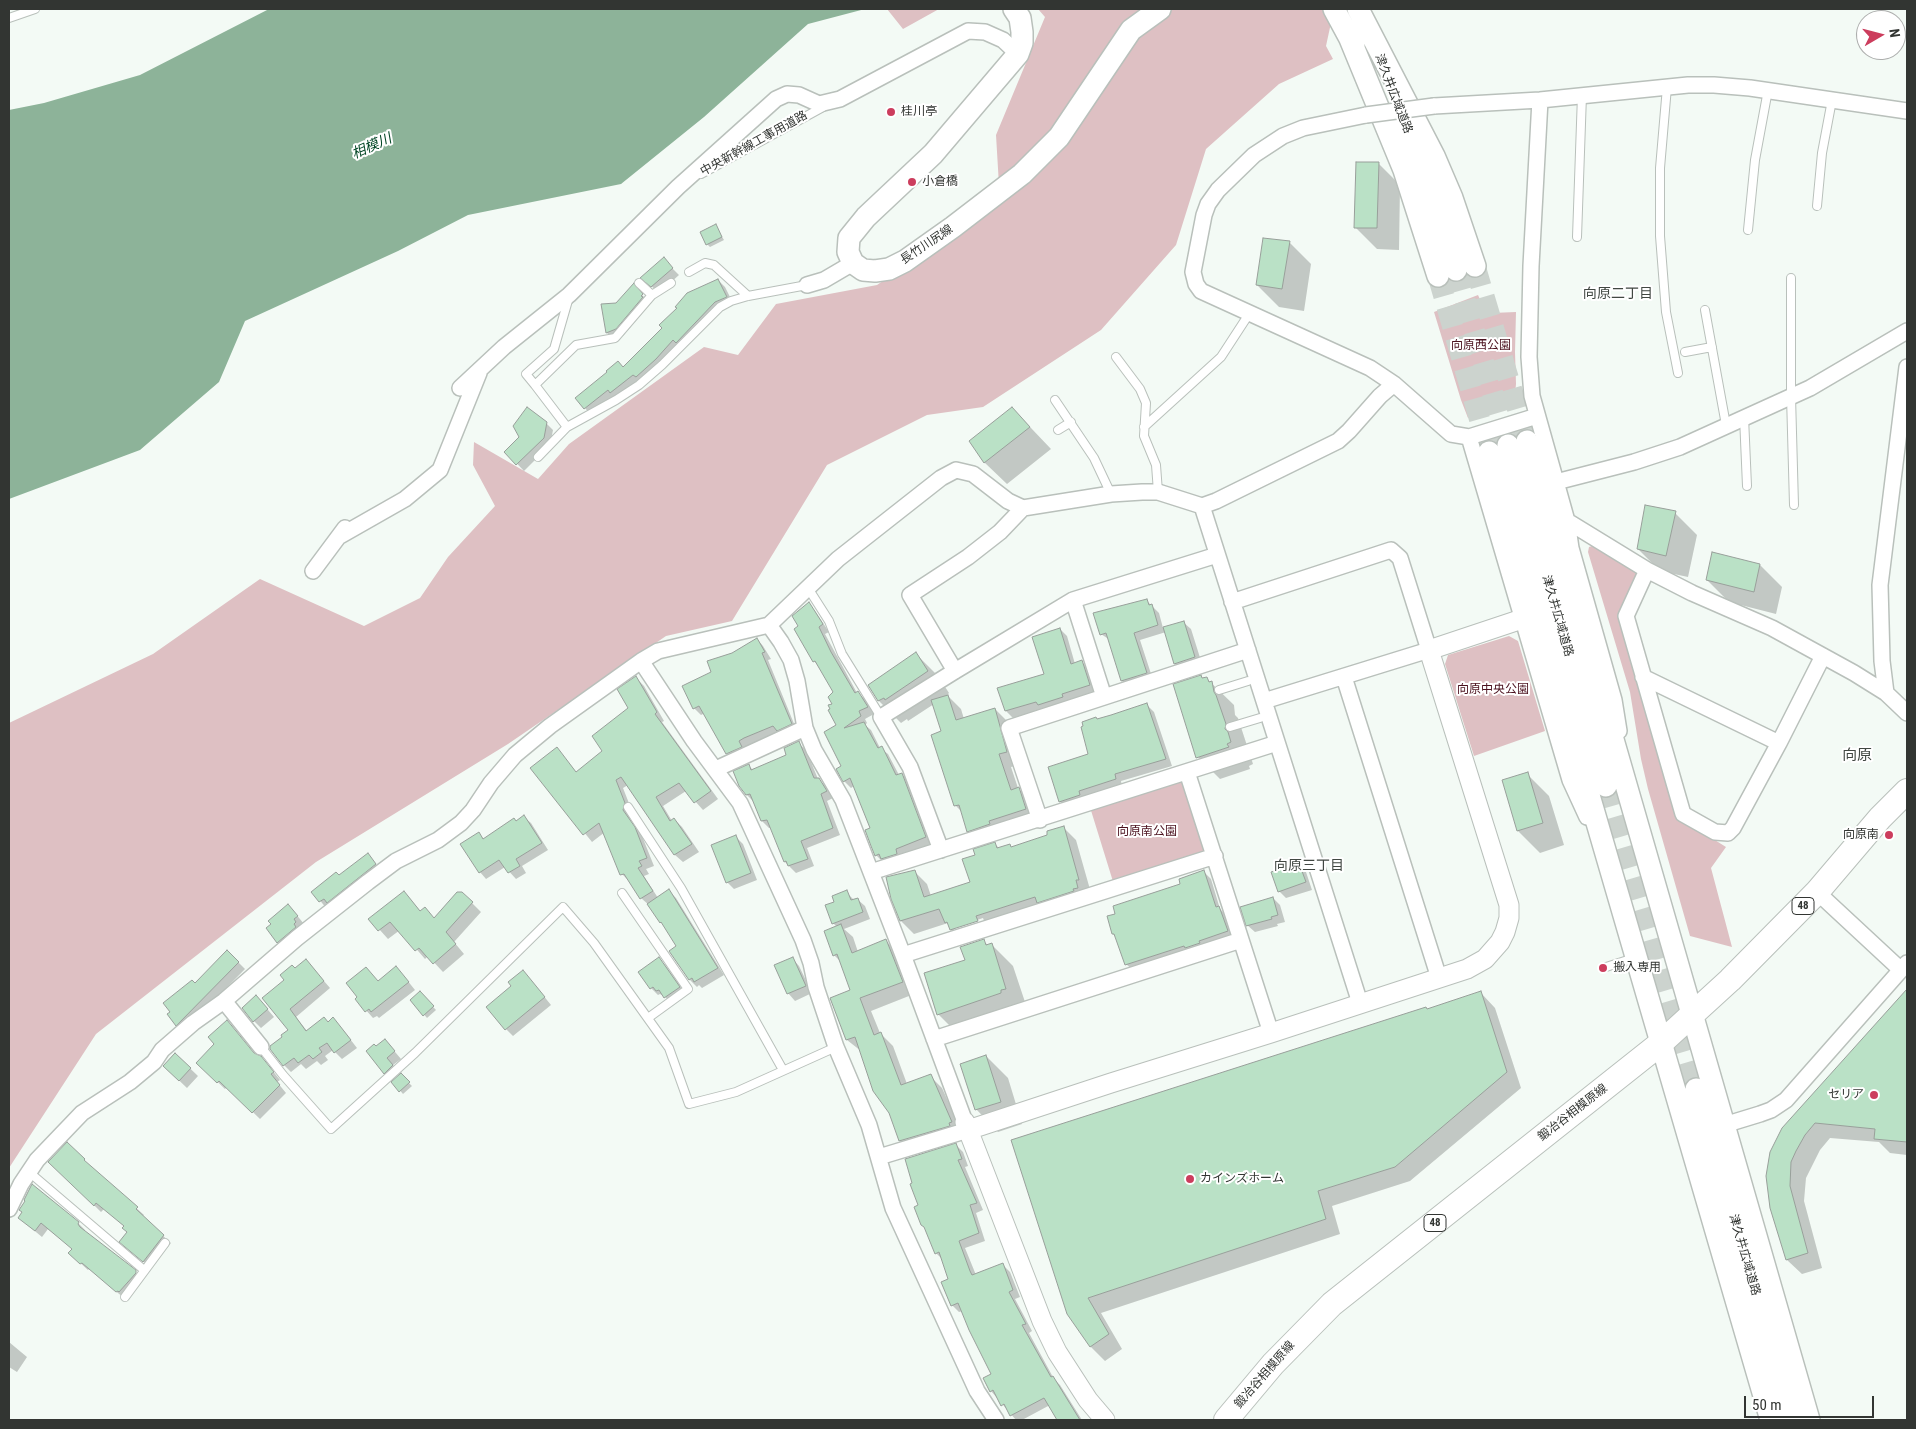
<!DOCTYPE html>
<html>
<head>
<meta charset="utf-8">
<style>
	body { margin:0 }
	#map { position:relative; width:1916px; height:1429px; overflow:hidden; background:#f3faf5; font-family:"Roboto Condensed",sans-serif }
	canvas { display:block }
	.frame { position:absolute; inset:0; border:10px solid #323532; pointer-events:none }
	.north { position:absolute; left:1856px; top:10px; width:50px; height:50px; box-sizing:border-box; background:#fff; border:1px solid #adaead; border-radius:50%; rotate:82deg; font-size:14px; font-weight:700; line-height:20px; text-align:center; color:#323532 }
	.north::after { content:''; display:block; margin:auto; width:18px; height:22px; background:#cc3d5d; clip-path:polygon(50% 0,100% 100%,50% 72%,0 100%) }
	.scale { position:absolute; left:1744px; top:1396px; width:130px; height:22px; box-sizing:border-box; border:2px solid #323532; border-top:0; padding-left:6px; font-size:15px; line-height:18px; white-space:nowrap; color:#323532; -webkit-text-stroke:4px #fff; paint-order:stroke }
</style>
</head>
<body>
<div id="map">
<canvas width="1916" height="1429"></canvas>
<div class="frame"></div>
<div class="north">N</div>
<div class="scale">50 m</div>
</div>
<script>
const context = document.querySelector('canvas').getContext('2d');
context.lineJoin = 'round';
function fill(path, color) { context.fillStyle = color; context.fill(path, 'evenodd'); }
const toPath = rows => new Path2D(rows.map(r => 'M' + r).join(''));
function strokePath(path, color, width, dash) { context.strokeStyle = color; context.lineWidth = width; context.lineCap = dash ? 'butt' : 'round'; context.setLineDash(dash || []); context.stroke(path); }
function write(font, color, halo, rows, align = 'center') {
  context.font = font + ' "Roboto Condensed","Noto Sans JP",sans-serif'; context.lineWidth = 4; context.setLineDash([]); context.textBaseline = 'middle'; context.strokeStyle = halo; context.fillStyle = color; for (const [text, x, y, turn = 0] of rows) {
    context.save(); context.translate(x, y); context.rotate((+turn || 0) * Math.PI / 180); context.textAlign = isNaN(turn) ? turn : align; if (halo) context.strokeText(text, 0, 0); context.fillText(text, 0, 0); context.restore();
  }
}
const green = toPath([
	[887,9,939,9,903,29],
	[1038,9,1334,9,1326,46,1333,59,1279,84,1206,149,1176,245,1101,330,983,407,927,415,827,465,732,621,666,636,508,744,316,862,96,1034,9,1168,9,723,153,654,260,579,364,626,420,598,448,557,495,506,473,465,474,442,538,479,569,444,704,347,738,355,776,304,877,285,1000,202,996,135,1045,17],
	[1478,295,1485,310,1492,313,1516,312,1515,352,1516,384,1514,405,1468,418,1461,400,1434,312],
	[1595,545,1637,572,1638,577,1619,615,1678,817,1726,847,1711,868,1732,947,1690,936,1648,789,1641,759,1630,692,1588,552,1589,547],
	[1509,636,1518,641,1545,731,1474,756,1445,664,1448,655],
	[1187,772,1215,856,1115,888,1089,804]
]);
const water = toPath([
	[269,9,865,9,808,24,704,117,621,184,468,215,398,251,245,321,219,382,140,450,9,499,9,110,44,103,140,75]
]);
const shadow = toPath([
	[1378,163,1400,185,1399,250,1377,249,1355,227],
	[715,225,724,240,710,247,707,244],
	[1289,242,1311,264,1304,311,1279,307,1257,285],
	[670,266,679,275,659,293,649,284],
	[718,280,725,287,733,303,722,308,663,366,591,415,585,408,624,368],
	[633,286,649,302,647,304,649,305,623,336,614,340,607,333,603,305,616,304],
	[1012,408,1051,449,1007,484,985,463,971,441],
	[546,423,553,430,550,445,524,471,506,452],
	[1675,513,1697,535,1688,577,1660,571,1638,549],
	[1760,565,1782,587,1776,614,1729,602,1707,580],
	[1146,600,1159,613,1163,628,1183,622,1191,629,1202,664,1182,671,1175,664,1166,632,1140,640,1153,680,1129,688,1122,681,1110,640,1101,634],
	[809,604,815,611,829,632,825,634,857,693,865,699,874,714,865,719,867,723,865,725,871,730,880,748,888,754,899,775,902,774,909,781,932,844,883,862,876,855,872,828,854,786,851,788,844,781,838,726,833,704,834,692,820,668,814,661,800,627],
	[1060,629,1067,636,1075,664,1082,662,1089,669,1097,692,1047,711,1044,709,1013,718,1006,711,999,689,1046,675],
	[757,639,763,646,771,659,768,660,797,731,779,732,751,745,745,748,734,760,727,753,705,713,701,715,694,708,712,673,732,654],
	[916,654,938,676,949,693,947,695,961,709,964,719,995,709,1008,722,1019,765,1011,767,1018,788,1032,802,1039,822,982,844,969,831,963,813,956,806,932,736,942,732,934,704,908,721,907,719,901,723,879,701,869,685],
	[636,678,644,686,664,721,662,722,718,799,703,810,686,791,663,806,672,821,674,819,682,827,699,852,683,862,675,855,628,785,623,788,632,811,630,819,642,836,654,866,646,869,649,874,644,876,658,898,669,891,676,898,724,975,702,988,699,985,697,987,690,980,670,951,678,946,650,906,641,898,630,882,622,874,605,832,592,842,532,768,556,749,577,773,604,751,630,708],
	[1206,678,1234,705,1235,715,1238,718,1253,764,1249,766,1250,769,1220,779,1198,757,1203,679],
	[1147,705,1154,712,1172,766,1121,781,1122,786,1067,808,1060,801,1090,755,1085,727,1098,720],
	[798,743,806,750,818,779,826,786,833,798,827,801,840,835,807,848,814,866,796,873,785,862,771,828,769,828,762,821,754,802,747,795,749,766,753,770,788,756],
	[1527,774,1549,796,1564,845,1540,853,1518,831],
	[524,817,531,823,548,850,522,866,526,873,516,879,505,867,486,879,480,872,479,834,484,839],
	[1063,827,1076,840,1091,893,964,943,951,930,948,923,914,934,901,921,888,878,914,871,927,884,931,896,971,883,976,856,995,844,1000,849,1010,846,1012,848,1048,836],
	[983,918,984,921,954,930,954,928],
	[736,837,743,844,757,880,734,889,727,882],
	[368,855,382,872,327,909,313,892,339,877],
	[1299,864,1306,872,1312,890,1286,898,1279,891],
	[1204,872,1211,879,1220,909,1226,915,1235,938,1134,971,1126,964,1116,937,1113,934],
	[404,892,421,912,434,919,472,903,481,912,454,942,464,954,443,972,428,956,425,959,400,930,388,939,370,919],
	[846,892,854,900,857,899,865,906,870,919,844,929,853,937,858,952,886,941,898,953,914,994,871,1011,880,1033,893,1046,907,1084,930,1076,942,1088,963,1134,912,1153,900,1141,890,1112,861,1051,847,1040,832,998,851,991,840,961,834,955,837,927,833,923,836,903],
	[1273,898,1280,905,1285,922,1277,924,1278,926,1255,932,1247,925],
	[295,913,304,924,285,949,278,942],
	[983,941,988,945,991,944,1013,966,1028,1011,960,1036,938,1014,966,961],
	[227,951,245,969,183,1032,176,1025,195,984],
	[792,958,799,966,812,993,795,1001,788,993],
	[659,959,666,966,686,994,672,1004,665,997,660,994,658,995,651,988],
	[306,960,330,988,296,1017,307,1031,329,1023,340,1026,357,1048,342,1059,333,1050,325,1056,328,1060,321,1065,317,1061,306,1069,301,1064,291,1072,284,1065,290,1030,286,980],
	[403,975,415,990,379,1018,377,1016,373,1018,356,999,378,982],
	[530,979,551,1005,513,1036,506,1029],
	[1907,991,1907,1155,1890,1153,1879,1142,1830,1138,1820,1150,1806,1178,1804,1201,1822,1268,1802,1274,1787,1260,1783,1128],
	[420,993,436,1010,427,1018,412,1000],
	[1481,993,1495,1008,1521,1088,1410,1181,1332,1206,1340,1234,1101,1313,1122,1349,1105,1361,1090,1346,1012,1140],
	[263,1004,274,1017,261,1028,254,1021],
	[227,1022,255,1055,268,1065,280,1080,277,1082,286,1093,260,1119,227,1087,225,1089,205,1070],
	[385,1040,401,1059,393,1065,400,1073,392,1080,385,1073,376,1048],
	[175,1054,198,1076,187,1088,164,1066],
	[986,1056,1008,1078,1022,1124,998,1132,976,1109],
	[401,1075,412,1086,403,1094,393,1082],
	[956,1145,963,1152,968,1166,965,1167,983,1210,976,1213,985,1241,965,1248,976,1275,1003,1265,1010,1272,1020,1297,1015,1299,1032,1331,1029,1333,1054,1379,1060,1385,1082,1420,1059,1420,1050,1405,1022,1420,1016,1420,991,1391,993,1374,963,1311,959,1312,952,1305,950,1280,943,1260,936,1253,919,1206],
	[50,1162,91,1167,144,1215,142,1217,171,1243,151,1268,128,1249,129,1233,125,1227,104,1209,101,1212],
	[32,1186,78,1223,85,1230,84,1232,142,1279,127,1298,124,1298,89,1269,88,1270,77,1260,73,1249,48,1229,42,1237,19,1218,24,1212],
	[9,1342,27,1357,17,1372,9,1367]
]);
const building = toPath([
	[1356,162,1379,162,1377,228,1354,228,1356,162],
	[716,224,722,237,706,245,700,232,716,224],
	[1263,238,1290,241,1282,289,1256,285,1263,238],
	[664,257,673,268,651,287,640,278,664,257],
	[718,279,727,297,715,302,676,343,673,340,656,359,636,377,633,375,610,393,608,390,584,409,575,398,607,372,606,371,618,361,623,367,662,328,659,325,677,308,675,307,687,293,718,279],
	[634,283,643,294,641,296,643,297,616,329,606,333,601,304,616,303,634,283],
	[527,407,547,422,544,438,516,465,504,452,519,437,513,426,527,407],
	[1012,407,1030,427,984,463,969,441,1012,407],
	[1645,505,1676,511,1666,556,1637,549,1645,505],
	[1712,552,1760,564,1754,592,1706,580,1712,552],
	[1147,599,1149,605,1152,604,1158,625,1134,633,1147,673,1121,681,1106,633,1100,635,1093,613,1147,599],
	[809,602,823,624,819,627,831,652,855,693,858,691,868,707,859,711,861,716,844,728,864,722,878,748,882,746,896,775,902,773,926,837,896,849,897,854,881,859,879,854,875,856,871,846,865,830,870,828,850,778,843,782,836,769,841,766,824,732,836,725,828,710,830,709,828,705,832,704,828,697,833,692,815,661,813,662,794,629,798,626,792,616,809,602],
	[1184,621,1195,657,1174,664,1163,627,1184,621],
	[1060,628,1071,664,1082,660,1090,685,1062,694,1063,697,1038,705,1036,702,1005,711,997,688,1044,674,1032,637,1060,628],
	[757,638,765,652,762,653,792,724,777,731,773,726,744,738,739,741,742,747,726,754,699,706,693,709,682,686,711,672,707,661,732,653,757,638],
	[916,652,928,671,885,700,884,698,878,701,868,685,916,652],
	[1201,675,1202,678,1207,677,1209,682,1212,681,1214,692,1216,695,1226,724,1225,729,1228,732,1231,742,1227,744,1229,747,1196,758,1173,684,1201,675],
	[636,676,657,712,655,714,711,791,694,803,679,783,656,797,670,821,674,818,692,844,674,855,621,777,616,780,625,803,623,810,635,827,647,858,639,861,642,866,638,868,653,891,640,899,624,874,620,875,599,823,583,835,530,768,557,747,576,772,602,751,592,736,628,708,617,689,636,676],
	[948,695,956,720,995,708,1007,752,999,754,1011,790,1019,787,1026,809,989,821,990,824,967,832,959,805,954,806,931,735,941,731,931,700,948,695],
	[1147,703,1166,759,1115,774,1116,779,1079,791,1080,795,1059,802,1048,767,1088,754,1081,727,1083,726,1082,722,1096,717,1097,719,1111,715,1147,703],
	[799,741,814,778,819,778,827,791,821,794,833,828,801,841,808,859,788,866,786,861,784,862,767,820,761,821,750,794,746,795,739,786,733,771,749,764,751,770,786,755,784,748,799,741],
	[1528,772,1543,823,1517,831,1502,780,1528,772],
	[524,815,542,843,516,859,520,866,508,873,499,860,479,873,460,844,479,832,483,839,514,818,516,821,524,815],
	[1064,826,1079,880,1076,880,1078,888,1073,889,1074,891,1037,903,1035,897,976,916,978,921,950,930,947,922,945,923,939,909,900,921,891,899,886,877,915,870,924,897,970,882,962,859,975,855,973,849,995,842,997,848,1010,844,1011,847,1047,835,1047,831,1064,826],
	[736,835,751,873,726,883,711,845,736,835],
	[368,853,376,864,327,903,324,899,319,902,311,892,336,872,339,875,368,853],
	[1299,863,1306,882,1278,892,1271,872,1299,863],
	[1204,870,1216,907,1219,906,1228,931,1199,941,1200,943,1185,948,1184,946,1125,965,1114,934,1112,934,1107,916,1115,914,1113,906,1180,884,1179,879,1204,870],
	[669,889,718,968,694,982,692,978,689,980,669,951,676,946,661,922,660,923,647,904,669,889],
	[847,890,851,900,858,898,863,912,832,924,825,905,834,902,832,896,847,890],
	[404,891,420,911,425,907,434,918,457,892,462,892,473,902,446,932,456,944,433,964,419,948,415,951,390,922,378,931,368,919,404,891],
	[1273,897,1278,915,1271,917,1272,919,1246,926,1240,907,1273,897],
	[288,904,298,916,294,919,296,922,294,924,296,927,277,943,266,928,271,924,268,921,288,904],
	[841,924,852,953,886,939,903,982,860,998,874,1035,881,1032,901,1085,931,1074,952,1122,949,1123,950,1126,899,1141,889,1113,873,1091,855,1037,846,1040,830,998,850,990,837,954,833,956,824,931,841,924],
	[984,939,986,945,992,943,1006,989,1001,990,1001,993,937,1015,924,973,965,960,960,947,984,939],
	[227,950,239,962,176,1026,167,1014,170,1012,163,1003,192,980,195,983,227,950],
	[659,957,680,987,664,998,659,990,656,991,653,987,650,989,638,972,659,957],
	[793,957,806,986,787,994,774,965,793,957],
	[306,959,324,981,290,1009,306,1031,324,1017,328,1022,333,1017,351,1040,334,1053,327,1043,319,1048,322,1052,313,1059,309,1055,298,1063,294,1058,283,1066,270,1049,270,1046,282,1037,281,1035,288,1030,262,998,284,980,280,975,292,965,295,968,306,959],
	[396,966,409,982,371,1012,369,1009,365,1012,355,999,357,997,346,983,366,967,378,981,396,966],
	[523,970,545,997,505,1030,486,1007,511,986,508,982,523,970],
	[1907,989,1907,1142,1874,1139,1875,1129,1815,1123,1805,1135,1796,1151,1791,1162,1790,1186,1808,1253,1786,1260,1770,1208,1766,1176,1770,1152,1782,1128,1907,989],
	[420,991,434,1006,423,1016,410,1000,420,991],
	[1481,991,1507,1072,1395,1167,1318,1191,1326,1219,1088,1298,1109,1334,1090,1347,1067,1314,1011,1140,1426,1007,1427,1009,1481,991],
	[256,995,268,1009,253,1022,242,1008,256,995],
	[227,1020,254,1053,261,1056,274,1072,271,1074,280,1085,252,1113,219,1081,217,1083,196,1063,214,1044,208,1037,227,1020],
	[385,1039,395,1051,387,1058,393,1065,384,1074,366,1051,374,1044,376,1046,385,1039],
	[175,1053,191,1068,179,1081,163,1066,175,1053],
	[986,1055,1001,1102,975,1110,960,1064,986,1055],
	[401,1073,410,1082,399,1092,391,1082,401,1073],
	[67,1142,85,1159,84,1160,138,1207,136,1209,164,1235,143,1262,119,1242,127,1232,122,1228,124,1226,96,1203,94,1206,48,1162,67,1142],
	[956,1143,962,1159,958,1160,977,1203,970,1205,979,1233,959,1241,970,1271,972,1275,1003,1263,1013,1290,1009,1292,1026,1324,1022,1325,1051,1377,1053,1376,1080,1420,1057,1420,1044,1398,1010,1416,1004,1404,1001,1406,993,1390,990,1392,983,1378,991,1374,969,1330,958,1303,951,1306,941,1282,948,1279,939,1252,935,1254,924,1227,921,1225,914,1207,918,1205,910,1184,912,1183,905,1159,956,1143],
	[32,1184,79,1222,78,1224,80,1227,136,1270,136,1273,119,1292,118,1291,116,1292,82,1263,80,1264,68,1253,72,1249,41,1223,35,1231,18,1218,22,1212,19,1210,25,1201,24,1200,32,1184]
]);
const secondaryTunnel = toPath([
	[1475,266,1527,441],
	[1456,270,1508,445],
	[1438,276,1489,452],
	[1606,786,1696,1089]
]);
const service = toPath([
	[9,18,35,9],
	[1667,87,1660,168,1660,236,1666,312,1678,373],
	[701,174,823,107],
	[1817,206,1822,153,1832,100],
	[1748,230,1755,160,1768,90],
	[1577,237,1582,95],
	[689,272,705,263,714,265,748,296],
	[1791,278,1791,396,1794,505],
	[639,283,652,295],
	[671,283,652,295,615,338,576,345,535,385,567,427,616,400,639,385,662,365,720,307,731,301,748,296,807,285],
	[1705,310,1726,425],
	[1685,352,1712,347],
	[1116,357,1140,389,1146,403,1144,436,1156,465,1158,492],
	[535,385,526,374,554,349,569,297],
	[1055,400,1094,458,1111,494],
	[1744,417,1747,486],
	[1144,427,1221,357,1249,314],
	[1058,430,1071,422],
	[538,457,567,427],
	[808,588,829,621,842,654,881,717],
	[1219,690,1248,681],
	[1230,727,1260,718],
	[628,807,681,888,783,1070],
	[622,893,688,989,648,1018],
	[1603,968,1634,958],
	[261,1047,283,1075,331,1129,415,1053,563,907,594,943,669,1048,689,1104,736,1092,836,1047],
	[29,1172,144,1270],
	[125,1297,165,1243]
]);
const minor = toPath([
	[1540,100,1531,266,1529,357,1532,396,1567,521,1571,548,1614,700,1619,731],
	[1434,106,1540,100,1688,85,1714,85,1750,88,1907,111],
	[1366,115,1303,128,1283,136,1254,155,1218,190,1208,204,1204,215,1193,272,1196,284,1201,291,1370,368,1394,384,1451,434,1469,437,1537,416],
	[807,285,824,280,853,263],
	[460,388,504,347,569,295,678,187,776,99,787,94,799,95,819,104,840,99,968,31,985,32,1003,40,1018,54],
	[1469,437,1570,780,1587,817],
	[1556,482,1634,462,1680,447,1810,388,1907,331],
	[1202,506,1360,1003],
	[1567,521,1647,570,1692,593,1772,628,1854,673,1886,693,1907,713],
	[340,536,405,499,440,470,479,373],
	[1647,570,1626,616,1683,814,1715,832,1728,833,1733,828,1779,743,1823,656],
	[313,571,345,528],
	[1232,602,1391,550,1400,558,1429,650,1264,701],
	[769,625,781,642,791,660,797,681,805,728,814,750,843,800,903,955,965,1122],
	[641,661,694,741,740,803,803,940,811,963,816,987,836,1047,869,1125,893,1208,977,1391,996,1420],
	[955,671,910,595,968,557,1000,532,1023,508],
	[1344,677,1439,978],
	[1643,677,1779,743],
	[1886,693,1882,661,1880,585,1907,367],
	[1104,697,1248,650],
	[716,769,805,728],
	[1187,772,1271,1033],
	[1040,820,1009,728,1104,697,1073,600],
	[941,850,910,767,881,717,955,671,1073,600,1217,555],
	[871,872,1277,743],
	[1817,892,1901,970],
	[903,955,1215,856],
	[224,1001,261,1047],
	[934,1039,1241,940],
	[1724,1125,1760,1114,1771,1110,1786,1100,1907,963],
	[879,1157,968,1130],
	[9,1209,21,1184,37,1160,82,1113,130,1082,154,1062,162,1050,193,1023,224,1001,297,938,368,882,396,861,438,840,461,823,473,810,491,783,515,755,550,726,641,661,658,651,769,625,838,559,941,478,956,470,973,474,1008,501,1023,508,1111,494,1142,492,1158,492,1202,506,1216,501,1338,441,1349,431,1380,396,1394,384]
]);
const tertiary = toPath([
	[965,1122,1042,1321,1057,1352,1088,1400,1105,1420],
	[968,1130,1111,1083,1271,1033,1467,969,1485,959,1500,942,1505,932,1509,918,1509,905,1429,650,1522,619]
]);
const secondary = toPath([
	[1014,9,1020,18,1022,32,1022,43,1018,54,933,154,866,217,849,238,848,252,853,263,863,270,875,271,889,269,905,261,953,227,1022,174,1059,137,1131,30,1160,9],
	[1334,9,1354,46],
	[1358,9,1434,156,1452,198,1475,266],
	[1348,34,1404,170,1438,276],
	[1404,123,1456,270],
	[1527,441,1809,1420],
	[1508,445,1606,786],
	[1489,452,1771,1420],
	[1696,1089,1792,1420]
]);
const primary = toPath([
	[1226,1420,1273,1364,1332,1304,1661,1043,1730,980,1817,892,1880,818,1907,791]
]);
const minorBridge = toPath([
	[1366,115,1434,106]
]);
const markers = [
	[891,112,5,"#cc3d5d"],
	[912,182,5,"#cc3d5d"],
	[1889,835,5,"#cc3d5d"],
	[1603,968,5,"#cc3d5d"],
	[1874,1095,5,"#cc3d5d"],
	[1190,1179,5,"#cc3d5d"]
];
const shields = [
	[1803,906,22],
	[1435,1223,22]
];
const shieldNames = [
	["48",1803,906],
	["48",1435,1223]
];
const streetNames = [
	["津久井広域道路",1393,94,69],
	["中央新幹線工事用道路",754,144,-29],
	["長竹川尻線",927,245,-34],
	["津久井広域道路",1557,616,74],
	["鍛冶谷相模原線",1573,1113,-38],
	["津久井広域道路",1744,1255,74],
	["鍛冶谷相模原線",1265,1375,-49]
];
const poiNames = [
	["桂川亭",901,112],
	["小倉橋",922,182],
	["向原南",1879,835,"right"],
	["搬入専用",1613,968],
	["セリア",1864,1095,"right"],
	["カインズホーム",1200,1179]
];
const parkNames = [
	["向原西公園",1481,346],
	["向原中央公園",1493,690],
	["向原南公園",1147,832]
];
const waterNames = [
	["相模川",372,147,-24]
];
const neighbourhoodNames = [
	["向原二丁目",1618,294],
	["向原三丁目",1309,866]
];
const quarterNames = [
	["向原",1857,756]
];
fill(green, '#dec0c3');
fill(water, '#8db399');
fill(shadow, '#0003');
fill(building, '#bae1c6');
strokePath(building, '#989f9a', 1);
strokePath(secondaryTunnel, '#ccd3ce', 21, [21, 11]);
strokePath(service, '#b9c0bb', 10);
strokePath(minor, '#b9c0bb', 18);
strokePath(tertiary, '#b9c0bb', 21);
strokePath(secondary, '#b9c0bb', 24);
strokePath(primary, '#b9c0bb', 26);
strokePath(service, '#fff', 8);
strokePath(minor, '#fff', 15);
strokePath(tertiary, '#fff', 19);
strokePath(secondary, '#fff', 21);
strokePath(primary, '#fff', 24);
strokePath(minorBridge, '#b9c0bb', 18, []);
strokePath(minorBridge, '#fff', 15);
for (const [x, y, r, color] of markers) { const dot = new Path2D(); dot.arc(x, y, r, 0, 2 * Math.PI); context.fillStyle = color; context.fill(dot); strokePath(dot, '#fff', 2); }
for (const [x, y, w] of shields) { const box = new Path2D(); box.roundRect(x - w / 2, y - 8.5, w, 17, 4); context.fillStyle = '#fff'; context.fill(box); strokePath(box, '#323532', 1); }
write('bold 11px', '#323532', null, shieldNames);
write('12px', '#323532', '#fff', streetNames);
write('12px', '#323532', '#fff', poiNames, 'left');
write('12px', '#4b121f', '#fff', parkNames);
write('italic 14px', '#014524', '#fff', waterNames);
write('14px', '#414742', '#fff', neighbourhoodNames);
write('15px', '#414742', '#fff', quarterNames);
</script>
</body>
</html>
